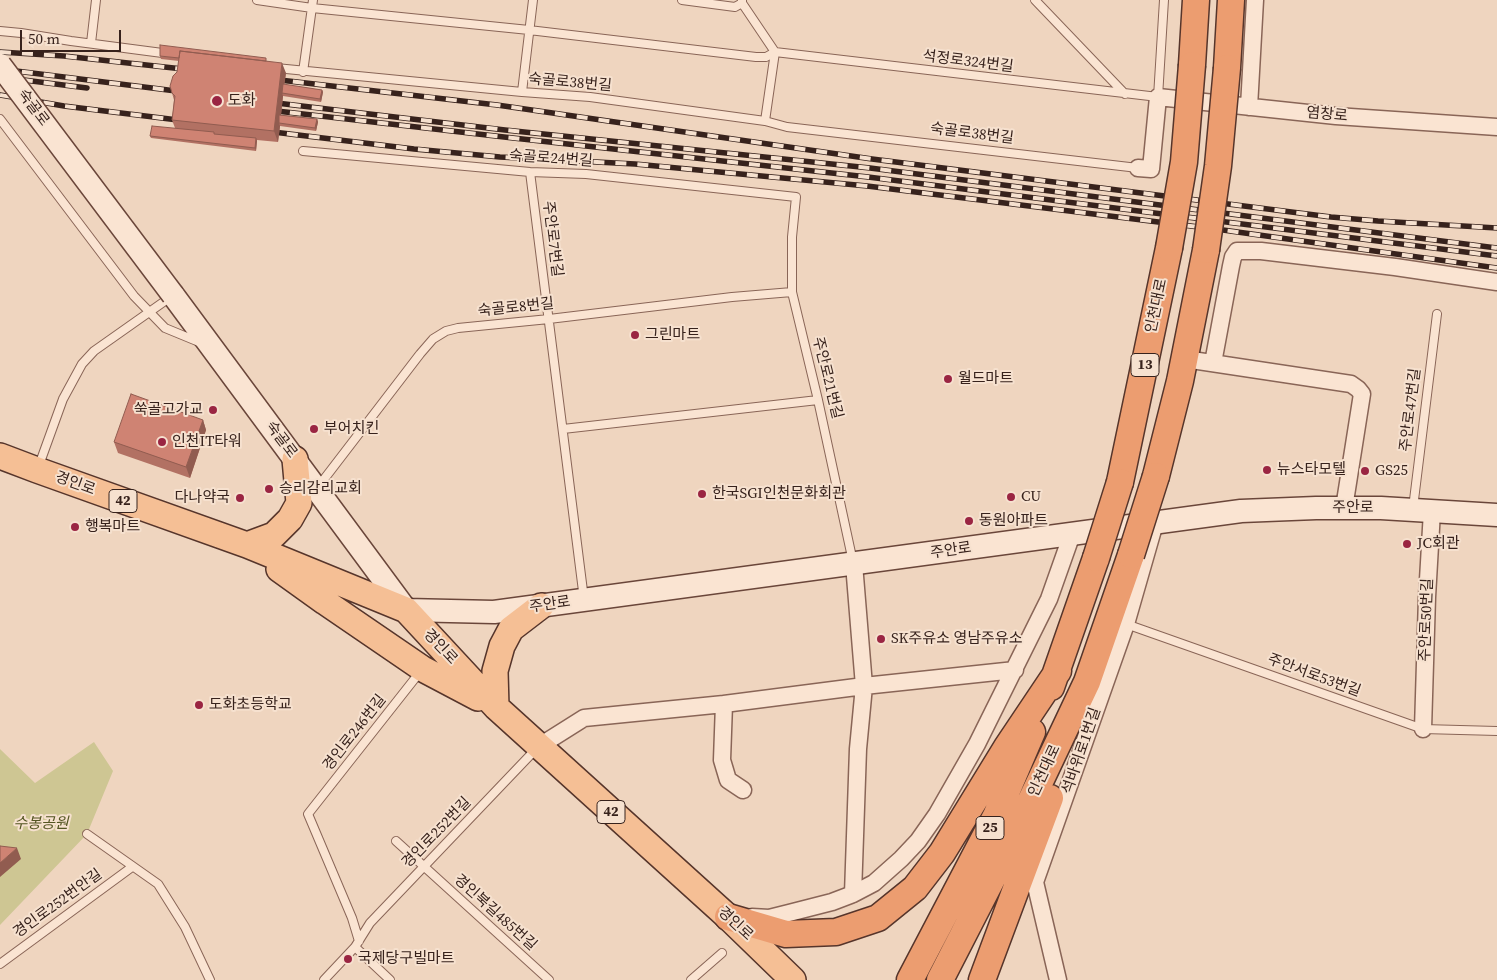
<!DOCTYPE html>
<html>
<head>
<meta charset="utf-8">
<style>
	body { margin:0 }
	#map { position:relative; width:1497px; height:980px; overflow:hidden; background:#efd5bf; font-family:"Source Serif 4",serif }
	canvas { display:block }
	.scale { position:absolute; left:20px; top:30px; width:101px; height:22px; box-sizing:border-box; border:2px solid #37221c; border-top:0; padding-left:6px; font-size:15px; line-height:18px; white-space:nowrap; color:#37221c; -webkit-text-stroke:4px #f6e1cf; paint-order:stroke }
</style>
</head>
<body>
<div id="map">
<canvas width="1497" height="980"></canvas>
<div class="scale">50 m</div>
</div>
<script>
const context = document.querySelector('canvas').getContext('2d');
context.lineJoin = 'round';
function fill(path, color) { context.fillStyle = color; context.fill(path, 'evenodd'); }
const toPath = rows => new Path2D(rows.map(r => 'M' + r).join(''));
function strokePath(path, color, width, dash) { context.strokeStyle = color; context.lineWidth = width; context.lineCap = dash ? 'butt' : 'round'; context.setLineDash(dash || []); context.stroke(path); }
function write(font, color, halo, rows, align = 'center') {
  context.font = font + ' "Source Serif 4","Noto Sans KR",serif'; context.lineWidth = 4; context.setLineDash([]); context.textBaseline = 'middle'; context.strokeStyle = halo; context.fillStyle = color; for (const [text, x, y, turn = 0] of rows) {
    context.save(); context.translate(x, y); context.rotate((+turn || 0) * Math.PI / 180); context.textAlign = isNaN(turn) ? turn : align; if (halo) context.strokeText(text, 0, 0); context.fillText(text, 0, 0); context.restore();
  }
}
const green = toPath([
	[94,742,113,771,87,834,0,925,0,749,35,783]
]);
const service = toPath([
	[257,0,312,8,529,30,756,57,766,57,775,52,1158,97,1164,0],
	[682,0,735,7,742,3],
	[742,0,742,3,775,52,765,121],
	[1035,0,1125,94],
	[0,31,21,33,71,41,170,54],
	[91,43,96,0],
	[276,68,522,92,590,97,765,121,787,127,1138,168],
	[303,72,313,0],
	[522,92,533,0],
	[0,119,134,296,165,328,199,342],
	[303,151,530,172,586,174,796,197,792,237,792,292,818,400,853,562],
	[530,172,584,599],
	[563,429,818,400],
	[38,468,63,399,82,364,94,351,172,296],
	[318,487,420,354,433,339,446,331,458,328,549,319,732,297,792,292],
	[1413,508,1437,314],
	[1126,624,1423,729,1497,731],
	[87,834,158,884,185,927,210,980],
	[396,841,549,980],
	[359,941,352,918,308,814,420,672],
	[355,947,390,980],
	[0,964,132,867],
	[324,980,355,947,370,923,537,748],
	[691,980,722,953]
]);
const minor = toPath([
	[1249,107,1255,0],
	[1138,168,1151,169,1158,97,1336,116,1497,127],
	[1185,359,1351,384,1358,389,1362,394,1344,508],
	[1213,363,1231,266,1233,257,1237,251,1261,251,1395,267,1497,282],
	[1423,729,1427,597,1432,511],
	[538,747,584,718,724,704],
	[743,790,728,780,722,760,724,704,864,686,1015,670],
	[853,894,858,749,864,686,854,564],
	[752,917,769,918,789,913,832,902,853,894,874,883,901,859,918,841,937,814,977,744,1049,599,1072,534],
	[1058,980,1035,882,1126,624,1155,523]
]);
const secondary = toPath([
	[173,295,406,610,494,612,1241,511,1316,508,1381,508,1497,515]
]);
const primary = toPath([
	[0,456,37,470,247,545,406,610,496,707,728,917,793,980],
	[247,545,274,535,290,519,299,503,295,459],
	[279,569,325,602,423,669,478,698],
	[496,707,495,671,502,646,511,629,541,606]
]);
const trunk = toPath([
	[1192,65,1196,0],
	[1227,68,1231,0],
	[1156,476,1180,381,1206,250],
	[1120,482,1169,248],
	[1051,687,1096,558],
	[728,917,786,934,836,932,878,918,915,888,942,853,1007,747,1058,671],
	[910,980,996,816,1032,732],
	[940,980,1016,832,1087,682,1131,555],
	[982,980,1050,798]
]);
const rail = toPath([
	[0,52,64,56,192,70],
	[0,69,184,92],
	[0,77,87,88],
	[271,79,497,105,872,159,1331,217,1378,221,1497,228],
	[0,95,64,106,186,121],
	[268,102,505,130,870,168,1497,248],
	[268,110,504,137,868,177,1497,256],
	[265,131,414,149,500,157,635,164,867,186,1223,230,1497,268]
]);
const secondaryBridge = toPath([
	[0,65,173,295]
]);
const trunkBridge = toPath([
	[1169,248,1184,162,1192,65],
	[1206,250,1218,166,1227,68],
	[1131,555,1156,476],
	[1096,558,1120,482]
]);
const wall = toPath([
	[160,56,267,61,286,73,284,85,322,90,323,92,321,102,283,96,281,115,317,119,318,122,316,131,280,126,278,142,257,140,256,151,151,138,150,136,175,128,172,120,174,100,172,93,177,72,179,61,161,59],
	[203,420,206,430,190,478,118,453,114,442]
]);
const shadedWall = toPath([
	[282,63,286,73,283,94,282,93,283,96,280,123,279,123,280,126,278,142,274,131],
	[322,90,323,92,321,102,320,99],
	[317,119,318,122,316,131,315,128],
	[256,138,257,141,256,151,255,148],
	[203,420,206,430,190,478,186,467],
	[17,848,21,859,0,877,0,863]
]);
const building = toPath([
	[160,45,266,58,266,61,180,51,179,58,160,56,160,45],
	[180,51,282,63,274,131,172,120,175,96,172,93,170,86,173,76,177,72,180,51],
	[283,84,322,90,320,99,282,93,283,84],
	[279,115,317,119,315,128,279,123,279,115],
	[152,126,214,132,214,134,256,138,255,148,150,136,152,126],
	[131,394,203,420,186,467,114,442,131,394],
	[0,846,17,848,0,863,0,846]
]);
const markers = [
	[217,101,6,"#9a2542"],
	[635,335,5,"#9a2542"],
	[948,379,5,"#9a2542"],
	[213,410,5,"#9a2542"],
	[314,429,5,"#9a2542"],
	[162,442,5,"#9a2542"],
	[1267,470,5,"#9a2542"],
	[1365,471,5,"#9a2542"],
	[269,489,5,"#9a2542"],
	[702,494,5,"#9a2542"],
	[1011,497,5,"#9a2542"],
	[240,498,5,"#9a2542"],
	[969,521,5,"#9a2542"],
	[75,527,5,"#9a2542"],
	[1407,544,5,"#9a2542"],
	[881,639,5,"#9a2542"],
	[199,705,5,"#9a2542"],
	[348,959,5,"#9a2542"]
];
const shields = [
	[1145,365,28],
	[123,501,28],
	[611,812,28],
	[990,828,28]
];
const shieldNames = [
	["13",1145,365],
	["42",123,501],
	["42",611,812],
	["25",990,828]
];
const streetNames = [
	["석정로324번길",968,62,7],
	["숙골로38번길",570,83,5],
	["숙골로",33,108,53],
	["염창로",1327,115,5],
	["숙골로38번길",972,134,7],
	["숙골로24번길",551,159,4],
	["주안로7번길",552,239,83],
	["인천대로",1157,306,-78],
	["숙골로8번길",516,308,-6],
	["주안로21번길",827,378,76],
	["주안로47번길",1411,410,-83],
	["숙골로",281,440,53],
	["경인로",75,484,20],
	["주안로",1353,508],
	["주안로",951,551,-8],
	["주안로",550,605,-8],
	["주안로50번길",1427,620,-88],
	["경인로",440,647,47],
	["주안서로53번길",1314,676,20],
	["경인로246번길",355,733,-52],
	["석바위로1번길",1082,751,-71],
	["인천대로",1045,771,-65],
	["경인로252번길",437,833,-46],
	["경인로252번안길",58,904,-36],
	["경인북길485번길",495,913,42],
	["경인로",735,924,43]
];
const poiNames = [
	["도화",228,101],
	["그린마트",645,335],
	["월드마트",958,379],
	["쑥골고가교",203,410,"right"],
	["부어치킨",324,429],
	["인천IT타워",172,442],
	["뉴스타모텔",1277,470],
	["GS25",1375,471],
	["승리감리교회",279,489],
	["한국SGI인천문화회관",712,494],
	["CU",1021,497],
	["다나약국",230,498,"right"],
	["동원아파트",979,521],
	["행복마트",85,527],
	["JC회관",1417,544],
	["SK주유소 영남주유소",891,639],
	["도화초등학교",209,705],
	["국제당구빌마트",358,959]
];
const parkNames = [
	["수봉공원",41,824]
];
fill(green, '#cec693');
strokePath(service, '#896557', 10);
strokePath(minor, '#896557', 19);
strokePath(secondary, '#6a463a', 25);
strokePath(primary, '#56352b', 28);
strokePath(trunk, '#56352b', 29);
strokePath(service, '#fae4d2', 8);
strokePath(minor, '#fae4d2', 16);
strokePath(secondary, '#fae4d2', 22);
strokePath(primary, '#f5bf95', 25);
strokePath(trunk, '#ec9d70', 26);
strokePath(rail, '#37221c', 5.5);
strokePath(rail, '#f6e1cf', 4, [11]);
strokePath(secondaryBridge, '#6a463a', 25, []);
strokePath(trunkBridge, '#56352b', 29, []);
strokePath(secondaryBridge, '#fae4d2', 22);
strokePath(trunkBridge, '#ec9d70', 26);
fill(wall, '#b27163');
fill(shadedWall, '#915c50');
fill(building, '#cf8373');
strokePath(building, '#915c50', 1);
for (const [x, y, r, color] of markers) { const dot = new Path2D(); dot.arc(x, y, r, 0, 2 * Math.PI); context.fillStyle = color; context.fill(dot); strokePath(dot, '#f6e1cf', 2); }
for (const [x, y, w] of shields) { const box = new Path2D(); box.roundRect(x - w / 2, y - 11.5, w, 23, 4); context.fillStyle = '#f6e1cf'; context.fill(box); strokePath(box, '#37221c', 1); }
write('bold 14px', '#37221c', null, shieldNames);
write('15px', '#37221c', '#f6e1cf', streetNames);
write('15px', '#37221c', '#f6e1cf', poiNames, 'left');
write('italic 15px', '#545522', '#f6e1cf', parkNames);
</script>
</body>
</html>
